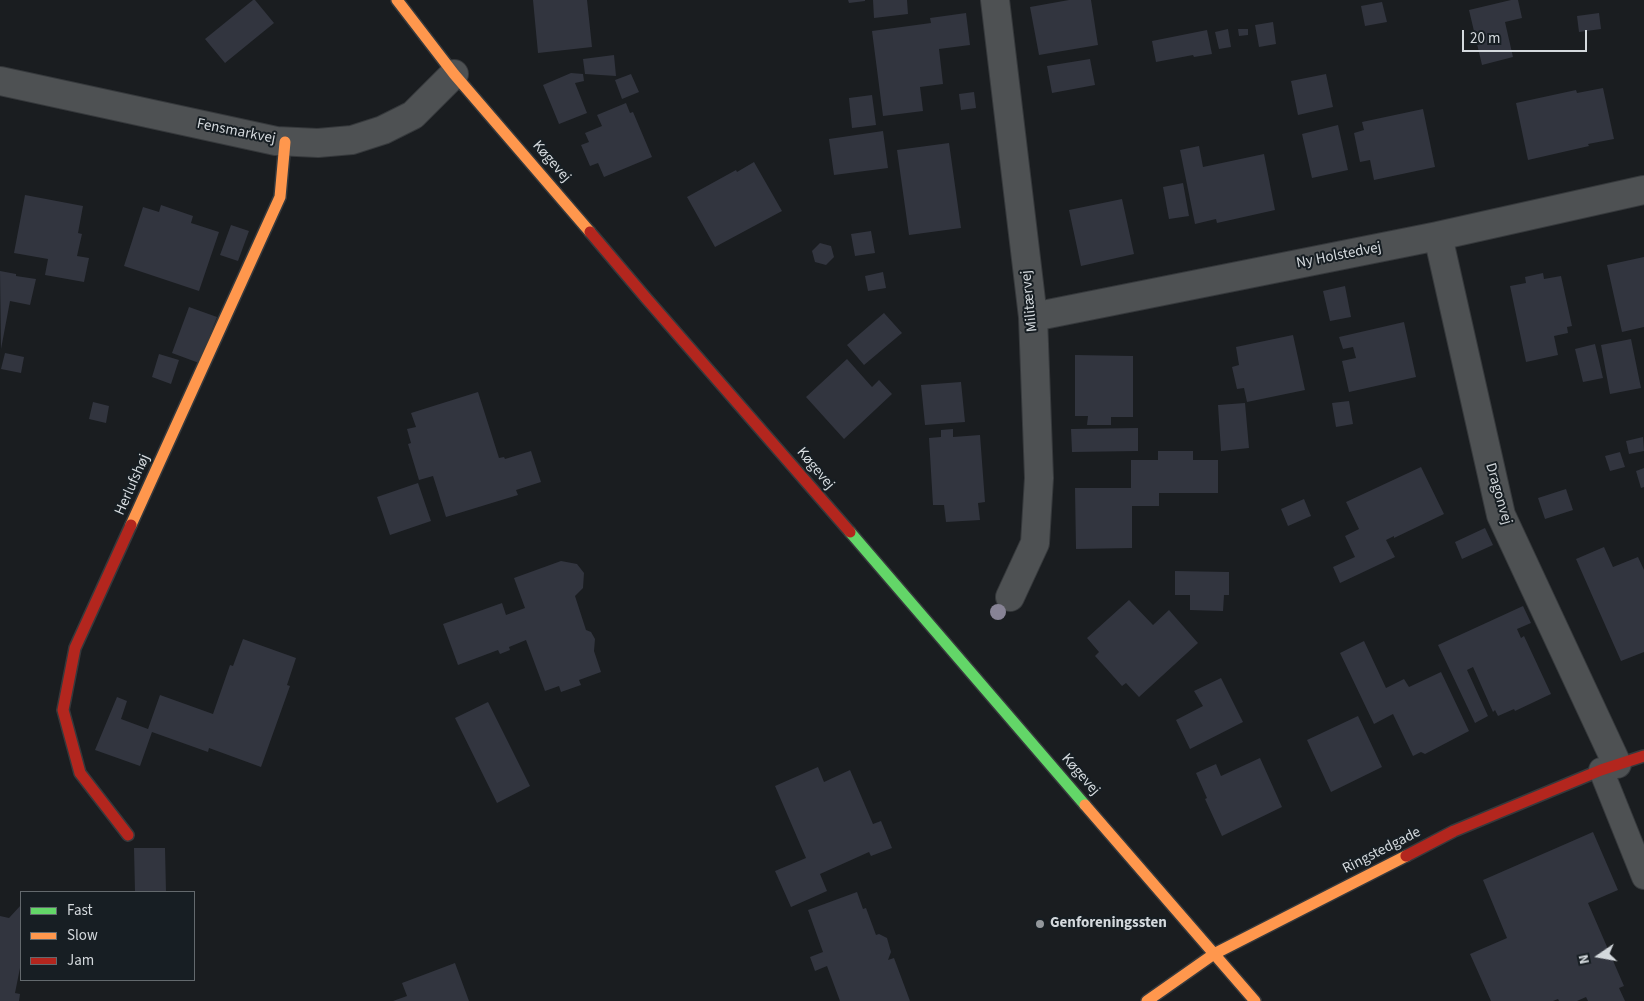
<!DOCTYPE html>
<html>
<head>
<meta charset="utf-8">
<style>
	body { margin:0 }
	#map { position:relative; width:1644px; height:1001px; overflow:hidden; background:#1a1d20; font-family:"Source Sans 3",sans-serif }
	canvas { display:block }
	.legend { position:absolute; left:20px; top:891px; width:175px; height:90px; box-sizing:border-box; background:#171e23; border:1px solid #63696d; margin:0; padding:6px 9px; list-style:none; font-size:15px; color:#d4d9dd }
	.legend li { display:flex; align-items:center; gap:10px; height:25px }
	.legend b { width:25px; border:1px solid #63696d }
	.north { position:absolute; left:1574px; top:931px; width:50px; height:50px; -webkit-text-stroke:4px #171e23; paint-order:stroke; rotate:258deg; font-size:14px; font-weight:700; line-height:20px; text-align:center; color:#d4d9dd }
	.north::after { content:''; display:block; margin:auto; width:18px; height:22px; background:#d4d9dd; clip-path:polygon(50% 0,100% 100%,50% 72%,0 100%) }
	.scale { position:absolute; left:1462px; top:30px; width:125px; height:22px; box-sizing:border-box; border:2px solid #d4d9dd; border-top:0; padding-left:6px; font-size:15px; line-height:18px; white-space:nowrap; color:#d4d9dd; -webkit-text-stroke:4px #171e23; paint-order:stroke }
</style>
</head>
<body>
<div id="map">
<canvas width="1644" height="1001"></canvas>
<ul class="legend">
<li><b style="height:6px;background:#63d668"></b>Fast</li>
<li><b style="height:6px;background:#ff974d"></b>Slow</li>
<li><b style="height:6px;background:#b3261e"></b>Jam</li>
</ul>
<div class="north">N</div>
<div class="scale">20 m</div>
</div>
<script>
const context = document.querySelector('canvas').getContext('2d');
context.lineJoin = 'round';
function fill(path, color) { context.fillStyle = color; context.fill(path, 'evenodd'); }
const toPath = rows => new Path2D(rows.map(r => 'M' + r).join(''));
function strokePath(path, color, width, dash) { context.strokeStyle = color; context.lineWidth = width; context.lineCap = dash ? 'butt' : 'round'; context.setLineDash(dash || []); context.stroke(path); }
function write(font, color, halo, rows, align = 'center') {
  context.font = font + ' "Source Sans 3",sans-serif'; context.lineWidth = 4; context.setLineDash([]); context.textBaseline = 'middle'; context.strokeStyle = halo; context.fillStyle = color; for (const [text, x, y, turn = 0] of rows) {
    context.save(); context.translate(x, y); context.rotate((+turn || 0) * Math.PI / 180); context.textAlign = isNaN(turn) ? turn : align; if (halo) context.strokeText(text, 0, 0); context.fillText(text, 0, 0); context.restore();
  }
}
const building = toPath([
	[253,0,255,0,274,23,225,63,205,39],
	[533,0,587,0,592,47,538,53],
	[848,0,865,0,865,1,849,3],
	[873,0,907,0,908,14,874,18],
	[1069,0,1091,0,1098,45,1039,55,1030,7],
	[1511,0,1518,0,1522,18,1505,22,1513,57,1482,65,1469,10],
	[1382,2,1387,22,1365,26,1361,6],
	[966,13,970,45,939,49,943,84,920,87,923,111,883,116,872,31,931,23,930,18],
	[1599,13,1601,29,1579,32,1577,16],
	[1273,22,1276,44,1259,47,1255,25],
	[1228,29,1231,47,1219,49,1215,32],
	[1238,29,1248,29,1248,35,1239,36],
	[1207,30,1212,54,1194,57,1193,55,1156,62,1152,41],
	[614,55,616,76,585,74,583,59],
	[1090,59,1095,85,1052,93,1047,66],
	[571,73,583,74,584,81,575,83,587,113,559,124,543,85],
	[631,74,639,92,622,99,615,80],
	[1326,74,1333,107,1298,115,1291,81],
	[1603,88,1614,139,1588,144,1589,146,1528,160,1516,103,1576,90,1577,93],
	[974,92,976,108,961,110,959,94],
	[872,95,876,125,852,128,849,98],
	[626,103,630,113,633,112,652,157,604,177,598,163,590,166,581,145,589,142,585,133,602,126,597,115],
	[1423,109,1435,167,1374,180,1370,160,1360,162,1354,133,1364,130,1362,122],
	[1338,125,1348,170,1312,178,1302,134],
	[883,131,888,168,834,175,829,139],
	[949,143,961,228,909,235,897,150],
	[1199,146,1203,167,1264,154,1275,210,1217,223,1216,219,1195,224,1180,150],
	[754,162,782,211,715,247,687,197,736,170,737,172],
	[1183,183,1189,216,1169,219,1163,187],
	[25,195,83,206,78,233,82,234,77,256,89,258,84,282,45,275,48,259,14,253],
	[1122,199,1134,254,1081,266,1069,210],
	[161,205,193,216,191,223,219,232,199,291,124,266,143,207,159,212],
	[231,225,249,231,238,261,220,255],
	[871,231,875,253,855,256,851,234],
	[820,243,831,246,834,257,826,265,815,262,812,251],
	[1644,257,1644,327,1622,332,1607,265],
	[0,271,16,274,16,276,36,279,30,305,10,301,1,349],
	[883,272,886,288,868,291,865,276],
	[1543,273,1544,279,1561,276,1572,326,1567,327,1568,333,1554,336,1558,355,1526,362,1510,286,1526,283,1525,277],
	[1345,286,1351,317,1330,321,1323,291],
	[189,307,217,317,199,363,172,353],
	[884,313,902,333,864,365,847,345],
	[1404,322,1416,377,1349,392,1342,361,1356,358,1353,347,1343,349,1339,337],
	[1293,335,1305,390,1247,402,1244,388,1237,389,1232,367,1239,365,1236,347],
	[1631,339,1641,388,1610,394,1601,345],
	[1595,344,1603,378,1583,382,1575,349],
	[5,353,24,357,21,373,1,369],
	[159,354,179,360,171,384,152,377],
	[1075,355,1133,356,1133,417,1111,417,1111,425,1087,425,1088,416,1075,416],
	[847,359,872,387,879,380,892,394,844,439,806,397],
	[961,382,965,422,925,425,921,385],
	[478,392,499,458,504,457,505,459,531,451,541,482,516,490,518,495,446,517,433,476,419,480,408,444,411,443,407,429,416,427,411,413],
	[1349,401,1353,424,1336,427,1332,403],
	[93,402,109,406,106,423,89,419],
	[1245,403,1249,448,1221,451,1218,405],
	[1138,428,1138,451,1072,452,1071,429],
	[953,429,953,437,980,435,985,502,978,503,980,520,946,522,944,505,933,505,929,438,941,437,941,430],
	[1643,437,1644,451,1629,454,1626,441],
	[1158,451,1193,451,1193,460,1218,460,1218,493,1159,493,1159,506,1132,506,1132,548,1076,549,1075,488,1131,488,1131,460,1158,460],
	[1620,452,1625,467,1610,471,1605,456],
	[1421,467,1444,514,1394,538,1394,536,1386,540,1395,557,1340,583,1333,567,1355,557,1345,536,1359,529,1346,502],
	[1644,468,1644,487,1641,488,1636,471],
	[418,483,431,521,390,535,377,497],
	[1566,489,1573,510,1545,519,1538,498],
	[1304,499,1311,516,1288,526,1281,509],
	[1485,528,1493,545,1462,559,1455,542],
	[1604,547,1613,567,1638,557,1644,570,1644,652,1621,661,1576,559],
	[561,561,577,564,584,573,583,588,575,596,586,630,591,632,595,639,594,651,601,672,579,680,581,685,561,692,559,686,545,691,526,640,509,647,510,650,500,654,498,650,458,665,443,624,502,603,506,615,525,608,514,578],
	[1175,571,1229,572,1229,595,1224,595,1223,611,1190,610,1190,595,1175,595],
	[1129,600,1153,625,1169,610,1198,643,1139,697,1126,683,1122,686,1095,656,1099,652,1087,638],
	[1523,606,1531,623,1517,629,1521,638,1524,636,1551,694,1515,711,1514,709,1498,716,1495,710,1493,712,1473,667,1467,670,1488,716,1475,723,1438,645],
	[243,639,296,658,287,685,290,686,261,767,209,748,208,752,152,732,140,766,95,750,117,697,127,701,121,719,148,729,160,695,213,714,230,665,233,666],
	[1364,641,1386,688,1404,679,1409,687,1441,672,1469,731,1425,754,1421,752,1413,756,1393,714,1374,724,1340,653],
	[1221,678,1243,722,1190,749,1176,720,1203,706,1194,691],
	[488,702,530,786,497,803,455,718],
	[1358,716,1382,767,1331,792,1307,740],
	[1260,758,1282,807,1222,836,1205,799,1207,798,1196,773,1216,764,1221,776],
	[818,767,824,782,850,770,873,824,881,821,892,848,871,856,869,852,820,874,827,891,791,907,775,871,806,858,775,786],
	[1593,832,1618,890,1588,903,1624,986,1619,988,1625,1001,1588,1001,1586,997,1577,1001,1559,1001,1558,999,1553,1001,1491,1001,1470,954,1507,938,1483,880],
	[134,848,165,848,166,892,135,892],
	[857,892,863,909,866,908,876,935,879,934,887,938,891,952,888,960,894,958,910,1001,840,1001,827,966,815,971,810,957,823,952,808,910],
	[21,905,21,963,15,993,20,994,19,1001,0,1001,0,916,9,918],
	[455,963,469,1001,393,1001,407,996,402,983]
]);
const lane = toPath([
	[1601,770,1644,877]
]);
const street = toPath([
	[995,0,1033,317,1039,478,1035,543,1010,597],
	[0,81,276,141,318,143,352,140,383,130,413,115,454,74],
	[1438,236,1501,515,1617,764],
	[1033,317,1438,236,1644,190]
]);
const fast = toPath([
	[850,532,1085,805]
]);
const slow = toPath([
	[397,0,454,74,590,232],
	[131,525,280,197,285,142],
	[1085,805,1255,1001],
	[1147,1001,1214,954,1406,856]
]);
const jam = toPath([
	[590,232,646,298,850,532],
	[128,835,80,773,63,710,75,648,131,525],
	[1406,856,1454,831,1601,770,1644,756]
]);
const trees = [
	[998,612]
];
const markers = [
	[1040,924,5,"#93979b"]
];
const streetNames = [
	["Fensmarkvej",236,132,11],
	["Køgevej",551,162,49],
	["Ny Holstedvej",1339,256,-11],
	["Militærvej",1030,301,-96],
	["Køgevej",815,469,50],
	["Herlufshøj",133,485,-66],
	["Dragonvej",1498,494,74],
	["Køgevej",1080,775,49],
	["Ringstedgade",1382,851,-27]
];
const poiNames = [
	["Genforeningssten",1050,924]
];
fill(building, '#32353f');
strokePath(lane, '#36393c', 26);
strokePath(street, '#36393c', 30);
strokePath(fast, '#36393c', 14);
strokePath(slow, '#36393c', 14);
strokePath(jam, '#36393c', 14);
strokePath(lane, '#4e5153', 24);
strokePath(street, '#4e5153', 28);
strokePath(fast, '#63d668', 11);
strokePath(slow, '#ff974d', 11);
strokePath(jam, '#b3261e', 11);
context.fillStyle = '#878395';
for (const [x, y] of trees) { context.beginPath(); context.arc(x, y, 8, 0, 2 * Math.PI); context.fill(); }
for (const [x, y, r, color] of markers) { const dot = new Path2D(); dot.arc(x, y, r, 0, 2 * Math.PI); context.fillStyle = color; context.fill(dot); strokePath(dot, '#171e23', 2); }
write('15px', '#d4d9dd', '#171e23', streetNames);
write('bold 15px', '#d4d9dd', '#171e23', poiNames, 'left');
</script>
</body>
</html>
